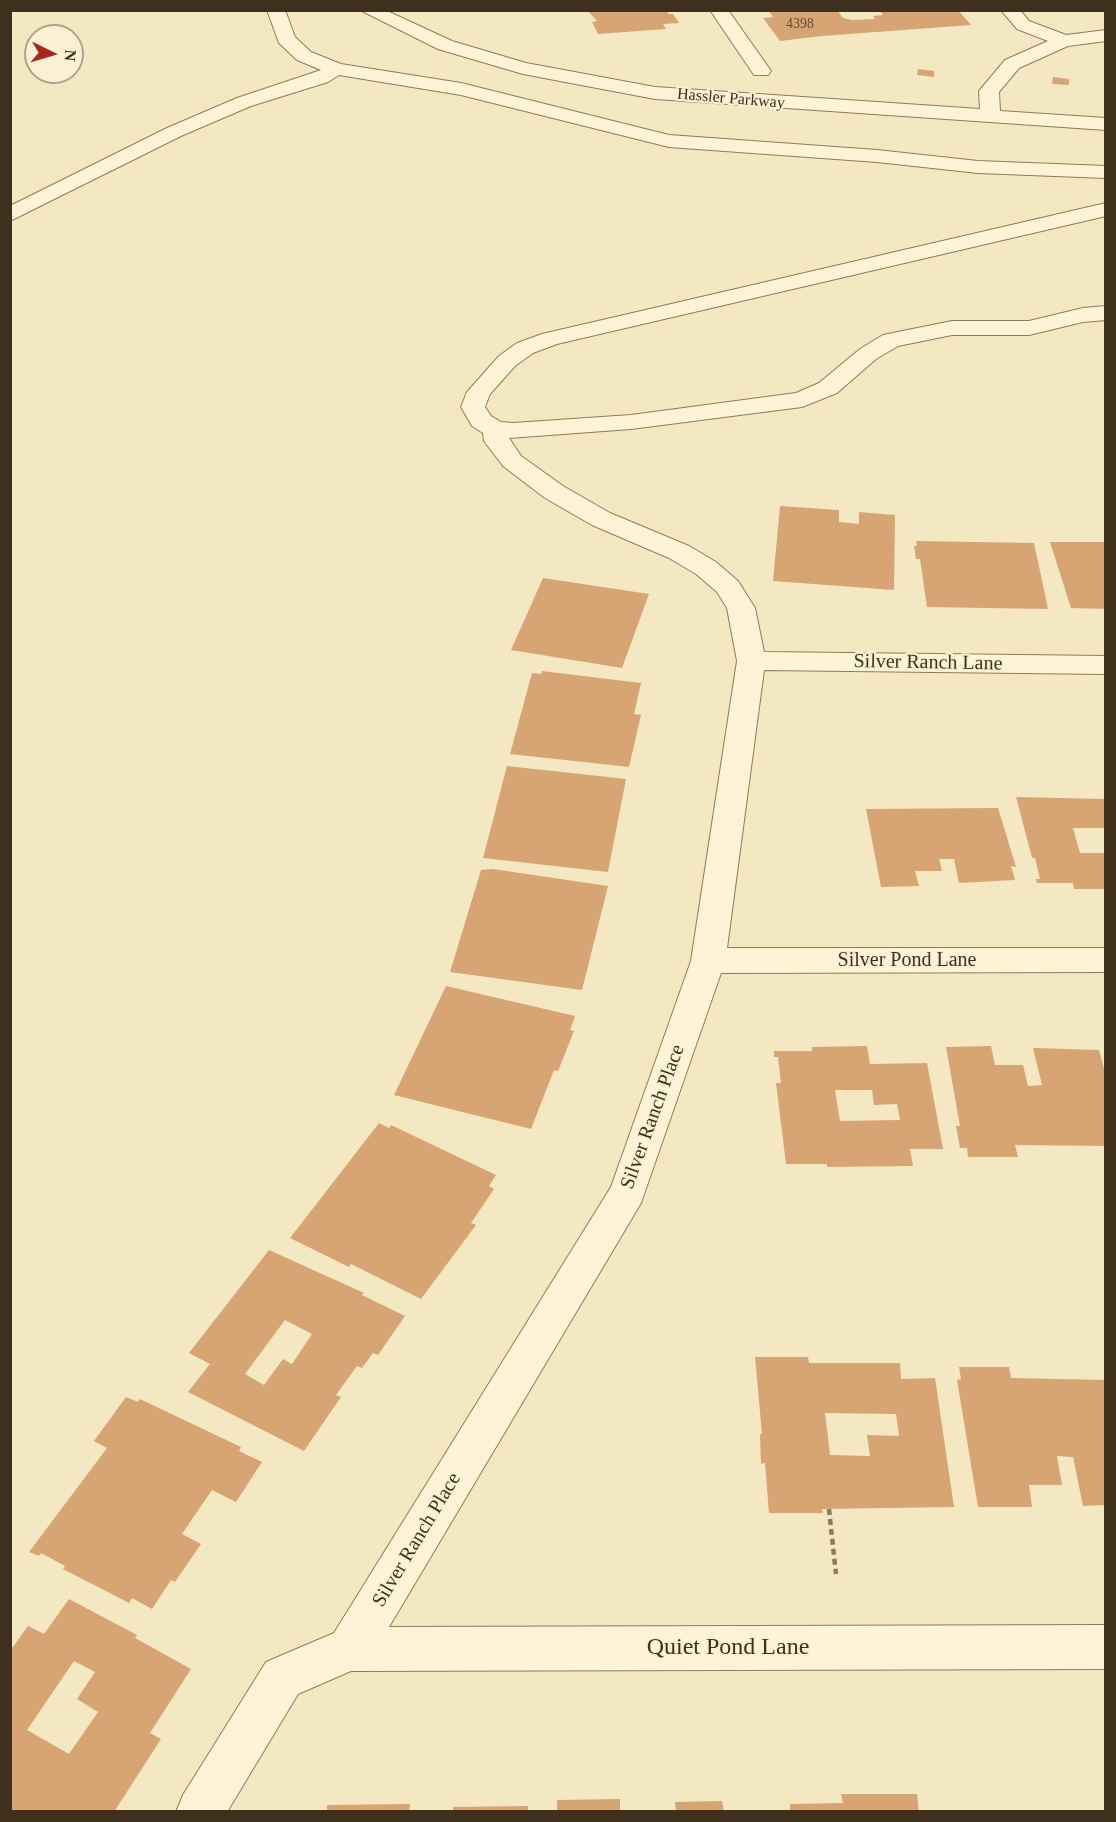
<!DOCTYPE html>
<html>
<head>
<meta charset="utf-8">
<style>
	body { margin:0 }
	#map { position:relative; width:1116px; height:1822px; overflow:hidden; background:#f4e8c3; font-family:"Times New Roman",serif }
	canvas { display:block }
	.frame { position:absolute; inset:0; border:12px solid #3f301d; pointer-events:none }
	.north { position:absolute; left:24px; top:24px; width:60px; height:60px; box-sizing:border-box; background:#faf1d4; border:2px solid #afa48b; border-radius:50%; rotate:95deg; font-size:16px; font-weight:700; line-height:24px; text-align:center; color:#3f301d }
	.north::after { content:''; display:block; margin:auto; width:21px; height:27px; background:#a8271f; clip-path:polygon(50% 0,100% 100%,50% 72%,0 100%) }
</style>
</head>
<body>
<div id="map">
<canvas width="1116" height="1822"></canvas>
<div class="frame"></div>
<div class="north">N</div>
</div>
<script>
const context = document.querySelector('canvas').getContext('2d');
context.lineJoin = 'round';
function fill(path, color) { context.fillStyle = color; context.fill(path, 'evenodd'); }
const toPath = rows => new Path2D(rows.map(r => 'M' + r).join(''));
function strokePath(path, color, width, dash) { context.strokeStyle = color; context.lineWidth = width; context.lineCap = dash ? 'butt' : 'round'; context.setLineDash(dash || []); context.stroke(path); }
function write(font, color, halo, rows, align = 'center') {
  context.font = font + ' "Times New Roman",serif'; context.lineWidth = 4.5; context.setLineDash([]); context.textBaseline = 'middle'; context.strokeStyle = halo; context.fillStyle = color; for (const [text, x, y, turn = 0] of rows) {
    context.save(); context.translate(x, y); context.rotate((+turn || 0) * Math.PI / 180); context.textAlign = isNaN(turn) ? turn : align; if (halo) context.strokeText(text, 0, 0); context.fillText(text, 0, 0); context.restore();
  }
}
const building = toPath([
	[587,10,666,10,669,14,673,14,679,23,663,24,666,29,598,34,592,22,597,21],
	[768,10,837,10,843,18,852,20,875,19,873,16,883,15,879,10,958,10,971,25,822,36,780,41,763,18,773,17],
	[918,69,934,71,934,77,917,75],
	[1053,77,1069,79,1069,85,1052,84],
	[780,506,839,510,839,522,859,524,859,512,895,515,894,590,773,581],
	[916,541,1034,543,1048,609,927,607,920,559,916,559,914,546,917,546],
	[1050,542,1106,542,1106,609,1071,608],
	[543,578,649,594,622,668,511,650],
	[542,671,641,683,634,714,641,715,629,767,510,754,532,673,541,674],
	[507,766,626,779,608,872,483,858],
	[1016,797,1106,799,1106,828,1073,828,1080,853,1106,853,1106,889,1074,889,1073,883,1037,883,1036,879,1040,879,1035,858,1032,858],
	[998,808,1016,867,1011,866,1015,880,959,883,954,859,939,859,942,871,915,871,919,886,881,887,866,809],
	[493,869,608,886,582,990,450,972,481,870],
	[446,986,575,1016,570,1030,574,1031,558,1071,554,1070,531,1129,394,1095],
	[867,1046,870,1064,927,1063,943,1149,910,1149,913,1166,827,1167,827,1164,786,1164,776,1083,781,1083,778,1057,774,1057,774,1051,812,1051,812,1047],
	[835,1090,872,1090,874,1105,897,1104,900,1120,840,1121],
	[991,1046,995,1065,1023,1065,1028,1086,1042,1085,1033,1048,1099,1050,1106,1076,1106,1146,1015,1145,1018,1157,968,1157,967,1148,960,1148,956,1126,960,1126,946,1047],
	[379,1123,389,1128,391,1125,496,1175,489,1186,494,1189,471,1223,476,1225,421,1299,351,1264,349,1267,290,1238],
	[269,1250,364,1293,362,1295,405,1316,378,1355,373,1353,362,1368,357,1366,336,1395,341,1397,304,1451,188,1392,210,1364,189,1353],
	[285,1320,312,1334,292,1364,283,1359,264,1385,245,1374],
	[755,1357,808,1357,809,1363,900,1363,901,1379,935,1378,954,1507,822,1509,823,1513,769,1513,765,1463,761,1464,760,1434,762,1434],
	[825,1413,896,1414,899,1436,867,1435,870,1456,830,1455],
	[959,1367,1009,1367,1011,1378,1106,1380,1106,1505,1083,1506,1073,1457,1057,1456,1062,1485,1029,1485,1032,1507,978,1507,957,1380,961,1379],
	[126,1397,138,1402,140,1399,241,1447,239,1451,262,1462,236,1502,212,1490,182,1534,201,1544,175,1582,171,1580,152,1609,132,1598,129,1603,63,1569,65,1566,41,1553,39,1556,29,1552,107,1448,94,1441],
	[69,1599,137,1635,135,1638,191,1669,150,1733,161,1739,114,1812,10,1812,10,1651,28,1626,44,1634],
	[74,1661,95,1672,77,1699,98,1712,69,1754,27,1730],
	[841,1794,917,1794,919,1812,790,1812,790,1804,843,1803],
	[620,1799,620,1812,557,1812,557,1800],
	[722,1801,724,1812,676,1812,675,1802],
	[410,1804,409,1812,327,1812,327,1805],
	[528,1806,528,1812,453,1812,453,1807]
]);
const path = toPath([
	[829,1509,836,1574]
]);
const minor = toPath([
	[267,10,285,10,295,37,311,52,341,64,461,83,669,135,877,150,978,161,1106,166,1106,178,978,173,877,162,669,147,461,95,339,75,328,82,251,106,181,136,10,221,10,206,167,128,237,98,321,70,297,60,279,43,267,10],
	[360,10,385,10,452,41,526,63,655,87,980,109,979,91,1005,60,1048,41,1017,29,1001,10,1020,10,1029,21,1066,35,1106,30,1106,41,1068,46,1019,68,999,92,1000,111,1106,118,1106,130,655,99,523,74,438,49,360,10],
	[710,10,728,10,771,71,768,75,754,75,710,10],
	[1106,203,1106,216,557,344,533,353,515,366,490,394,485,407,491,416,501,422,513,423,631,415,796,393,819,383,860,349,883,335,952,321,1029,321,1083,308,1106,306,1106,320,1083,322,1029,335,952,335,898,346,876,359,837,393,802,407,631,429,509,438,521,456,563,486,610,513,689,546,716,562,738,581,755,608,764,652,1106,656,1106,674,764,670,727,948,1106,948,1106,972,721,973,641,1203,389,1627,1106,1625,1106,1669,351,1671,298,1694,227,1812,176,1812,183,1795,266,1662,334,1633,611,1187,691,961,737,661,727,608,717,592,696,574,669,558,592,525,545,498,503,466,484,441,483,433,472,426,461,407,467,392,499,356,517,343,542,334,1106,203]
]);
const farNumbernames = [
	["4398",800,24]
];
const farStreetnames = [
	["Hassler Parkway",731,99,5]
];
const streetNames = [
	["Silver Ranch Lane",928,663,1],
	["Silver Pond Lane",907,961],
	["Silver Ranch Place",653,1117,-70],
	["Silver Ranch Place",417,1540,-59]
];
const nearStreetnames = [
	["Quiet Pond Lane",728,1648]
];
fill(building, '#d7a474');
strokePath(minor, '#917a57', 2);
strokePath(path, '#917a57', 4.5, [6, 4]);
fill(minor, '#fdf4d8');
write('14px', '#654d33', null, farNumbernames);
write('16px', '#3f301d', '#faf1d4', farStreetnames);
write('20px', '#3f301d', '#faf1d4', streetNames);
write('24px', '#3f301d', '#faf1d4', nearStreetnames);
</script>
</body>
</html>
